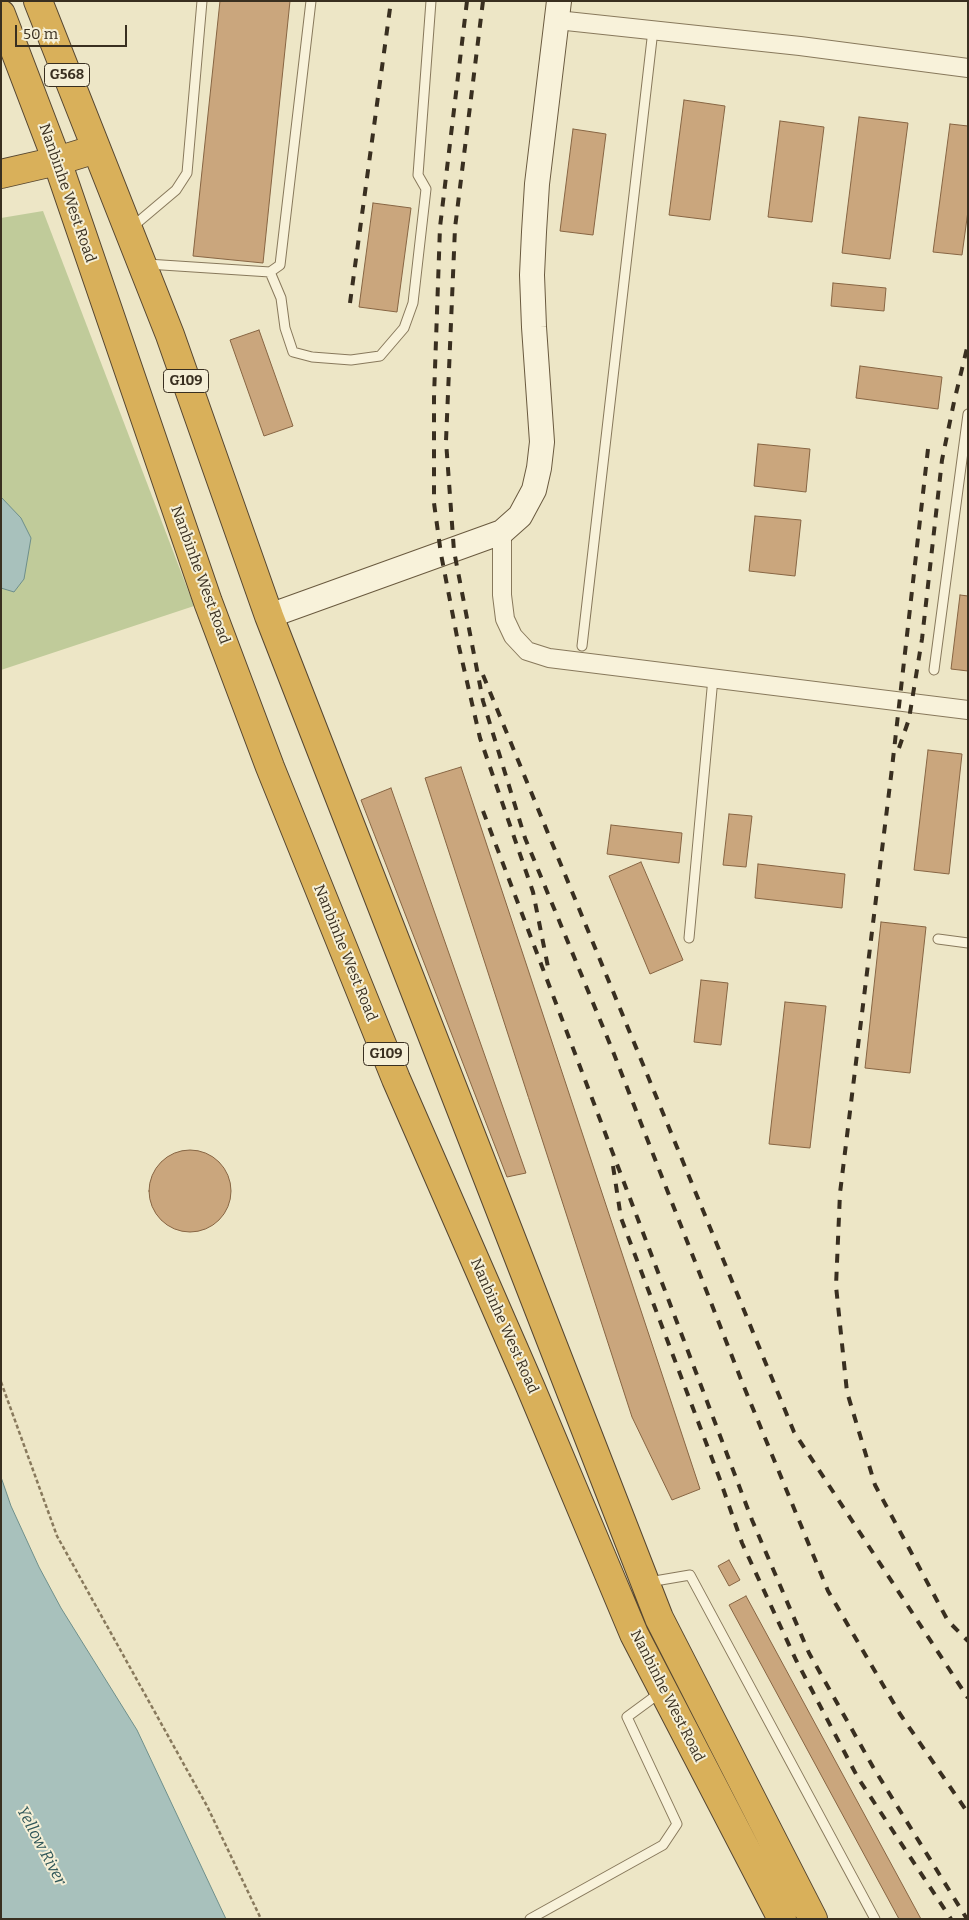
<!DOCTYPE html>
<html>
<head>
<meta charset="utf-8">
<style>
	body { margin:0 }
	#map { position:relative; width:969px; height:1920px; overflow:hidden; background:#ede6c6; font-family:Bitter,serif }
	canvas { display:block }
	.frame { position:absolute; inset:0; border:2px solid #392f20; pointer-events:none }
	.scale { position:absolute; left:15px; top:25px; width:112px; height:22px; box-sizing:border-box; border:2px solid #392f20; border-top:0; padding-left:6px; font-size:15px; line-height:18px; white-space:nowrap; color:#392f20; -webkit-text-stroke:4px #f5efd6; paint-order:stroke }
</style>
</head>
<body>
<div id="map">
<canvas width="969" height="1920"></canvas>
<div class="frame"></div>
<div class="scale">50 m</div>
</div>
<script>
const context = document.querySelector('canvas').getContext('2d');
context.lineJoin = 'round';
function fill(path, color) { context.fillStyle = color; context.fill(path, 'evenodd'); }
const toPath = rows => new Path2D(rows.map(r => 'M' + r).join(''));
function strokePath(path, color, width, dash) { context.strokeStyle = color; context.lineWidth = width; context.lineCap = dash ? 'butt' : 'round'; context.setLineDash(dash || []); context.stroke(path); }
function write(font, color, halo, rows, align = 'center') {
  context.font = font + ' Bitter,serif'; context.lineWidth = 4; context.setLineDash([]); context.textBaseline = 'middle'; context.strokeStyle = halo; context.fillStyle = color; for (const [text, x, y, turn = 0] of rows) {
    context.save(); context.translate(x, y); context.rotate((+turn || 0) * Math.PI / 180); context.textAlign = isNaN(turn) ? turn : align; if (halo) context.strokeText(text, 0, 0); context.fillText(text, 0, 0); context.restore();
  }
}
const green = toPath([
	[43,211,194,606,1,670,1,218]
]);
const water = toPath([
	[1,497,21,518,31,538,24,579,14,592,1,588,1,497],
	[1,1477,11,1506,39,1567,61,1608,137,1730,226,1919,1,1919,1,1477]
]);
const building = toPath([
	[220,1,290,1,263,263,193,256,220,1],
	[684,100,725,106,710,220,669,215,684,100],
	[859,117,908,123,890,259,842,253,859,117],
	[780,121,824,127,812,222,768,217,780,121],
	[950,124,968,126,968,211,962,255,933,252,950,124],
	[573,129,606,134,593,235,560,231,573,129],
	[373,203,411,208,397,312,359,307,373,203],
	[833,283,886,288,884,311,831,306,833,283],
	[259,330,293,426,264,436,230,340,259,330],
	[860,366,942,377,938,409,856,398,860,366],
	[758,444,810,449,806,492,754,486,758,444],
	[755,516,801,520,795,576,749,571,755,516],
	[960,595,968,596,968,671,951,669,960,595],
	[928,750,962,754,949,874,914,870,928,750],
	[461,767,700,1489,672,1500,632,1417,425,778,461,767],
	[391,788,526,1173,507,1177,361,800,391,788],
	[729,814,752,816,746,867,723,865,729,814],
	[611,825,682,833,679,863,607,854,611,825],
	[641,862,683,960,650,974,609,876,641,862],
	[758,864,845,874,842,908,755,898,758,864],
	[881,922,926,927,910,1073,865,1068,881,922],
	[701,980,728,983,721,1045,694,1042,701,980],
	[785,1002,826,1006,810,1148,769,1144,785,1002],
	'149 1191a41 41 0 1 1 82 0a41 41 0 1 1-82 0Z',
	[729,1560,740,1580,729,1586,718,1566,729,1560],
	[746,1596,921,1919,899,1919,729,1605,746,1596]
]);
const path = toPath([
	[1,1382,57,1536,207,1806,261,1919]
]);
const lane = toPath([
	[131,228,176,190,187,173,202,1],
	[147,264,270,272,280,265,311,1],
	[270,272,281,298,285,328,293,352,312,357,351,360,380,356,404,328,413,303,426,189,418,175,431,1],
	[582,646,653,30],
	[934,670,968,414],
	[689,938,713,678],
	[938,939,968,943],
	[649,1582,690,1575,875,1919],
	[530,1919,663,1845,677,1824,627,1717,661,1692]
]);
const street = toPath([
	[557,20,800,46,968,68],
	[502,532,502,595,505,619,513,636,527,651,549,658,968,710]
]);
const secondary = toPath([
	[269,616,502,532,520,516,534,490,539,468,542,442,534,327,532,275,534,232,537,184,559,1]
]);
const highway = toPath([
	[38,1,170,335,269,616,659,1618,813,1919],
	[1,14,57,161,208,602,270,767,396,1079,530,1386,634,1634,782,1919],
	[1,174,57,161,96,149]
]);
const rail = toPath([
	[467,1,440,227,434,397,434,503,441,554,459,647,480,738,533,892,549,972],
	[483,1,455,228,446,441,454,551,483,701,525,838,612,1049,742,1382,828,1591,900,1714,968,1813],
	[350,303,391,1],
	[928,449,892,768,840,1193,836,1286,847,1392,875,1485,948,1621,968,1641],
	[483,675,794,1432,968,1698],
	[899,748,909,719,922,639,942,460,954,402,968,344],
	[483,811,752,1520,809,1653,873,1767,967,1919],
	[613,1166,621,1218,719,1477,742,1543,796,1660,858,1778,951,1919]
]);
const shields = [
	[67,75,45],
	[186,381,45],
	[386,1054,45]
];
const shieldNames = [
	["G568",67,75],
	["G109",186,381],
	["G109",386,1054]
];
const streetNames = [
	["Nanbinhe West Road",67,193,71],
	["Nanbinhe West Road",200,575,70],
	["Nanbinhe West Road",345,953,68],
	["Nanbinhe West Road",504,1326,66],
	["Nanbinhe West Road",667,1696,63]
];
const waterNames = [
	["Yellow River",41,1846,62]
];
fill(green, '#c0cb9a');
fill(water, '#a8c1bc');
strokePath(water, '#6e8f8b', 1);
fill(building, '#caa67d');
strokePath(building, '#876543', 1);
strokePath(lane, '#88795c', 11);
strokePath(street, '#88795c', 20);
strokePath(secondary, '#6a5a3f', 26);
strokePath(highway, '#564630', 30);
strokePath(path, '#88795c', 2.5, [4, 2.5]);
strokePath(lane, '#f8f2da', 9);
strokePath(street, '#f8f2da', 18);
strokePath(secondary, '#f8f2da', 24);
strokePath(highway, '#d9b05a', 28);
strokePath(rail, '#392f20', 4, [9, 9]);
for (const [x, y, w] of shields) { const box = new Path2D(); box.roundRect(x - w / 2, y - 11.5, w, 23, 4); context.fillStyle = '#f5efd6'; context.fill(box); strokePath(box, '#392f20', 1); }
write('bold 14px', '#392f20', null, shieldNames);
write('15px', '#392f20', '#f5efd6', streetNames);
write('italic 16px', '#2f5658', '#f5efd6', waterNames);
</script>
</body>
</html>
